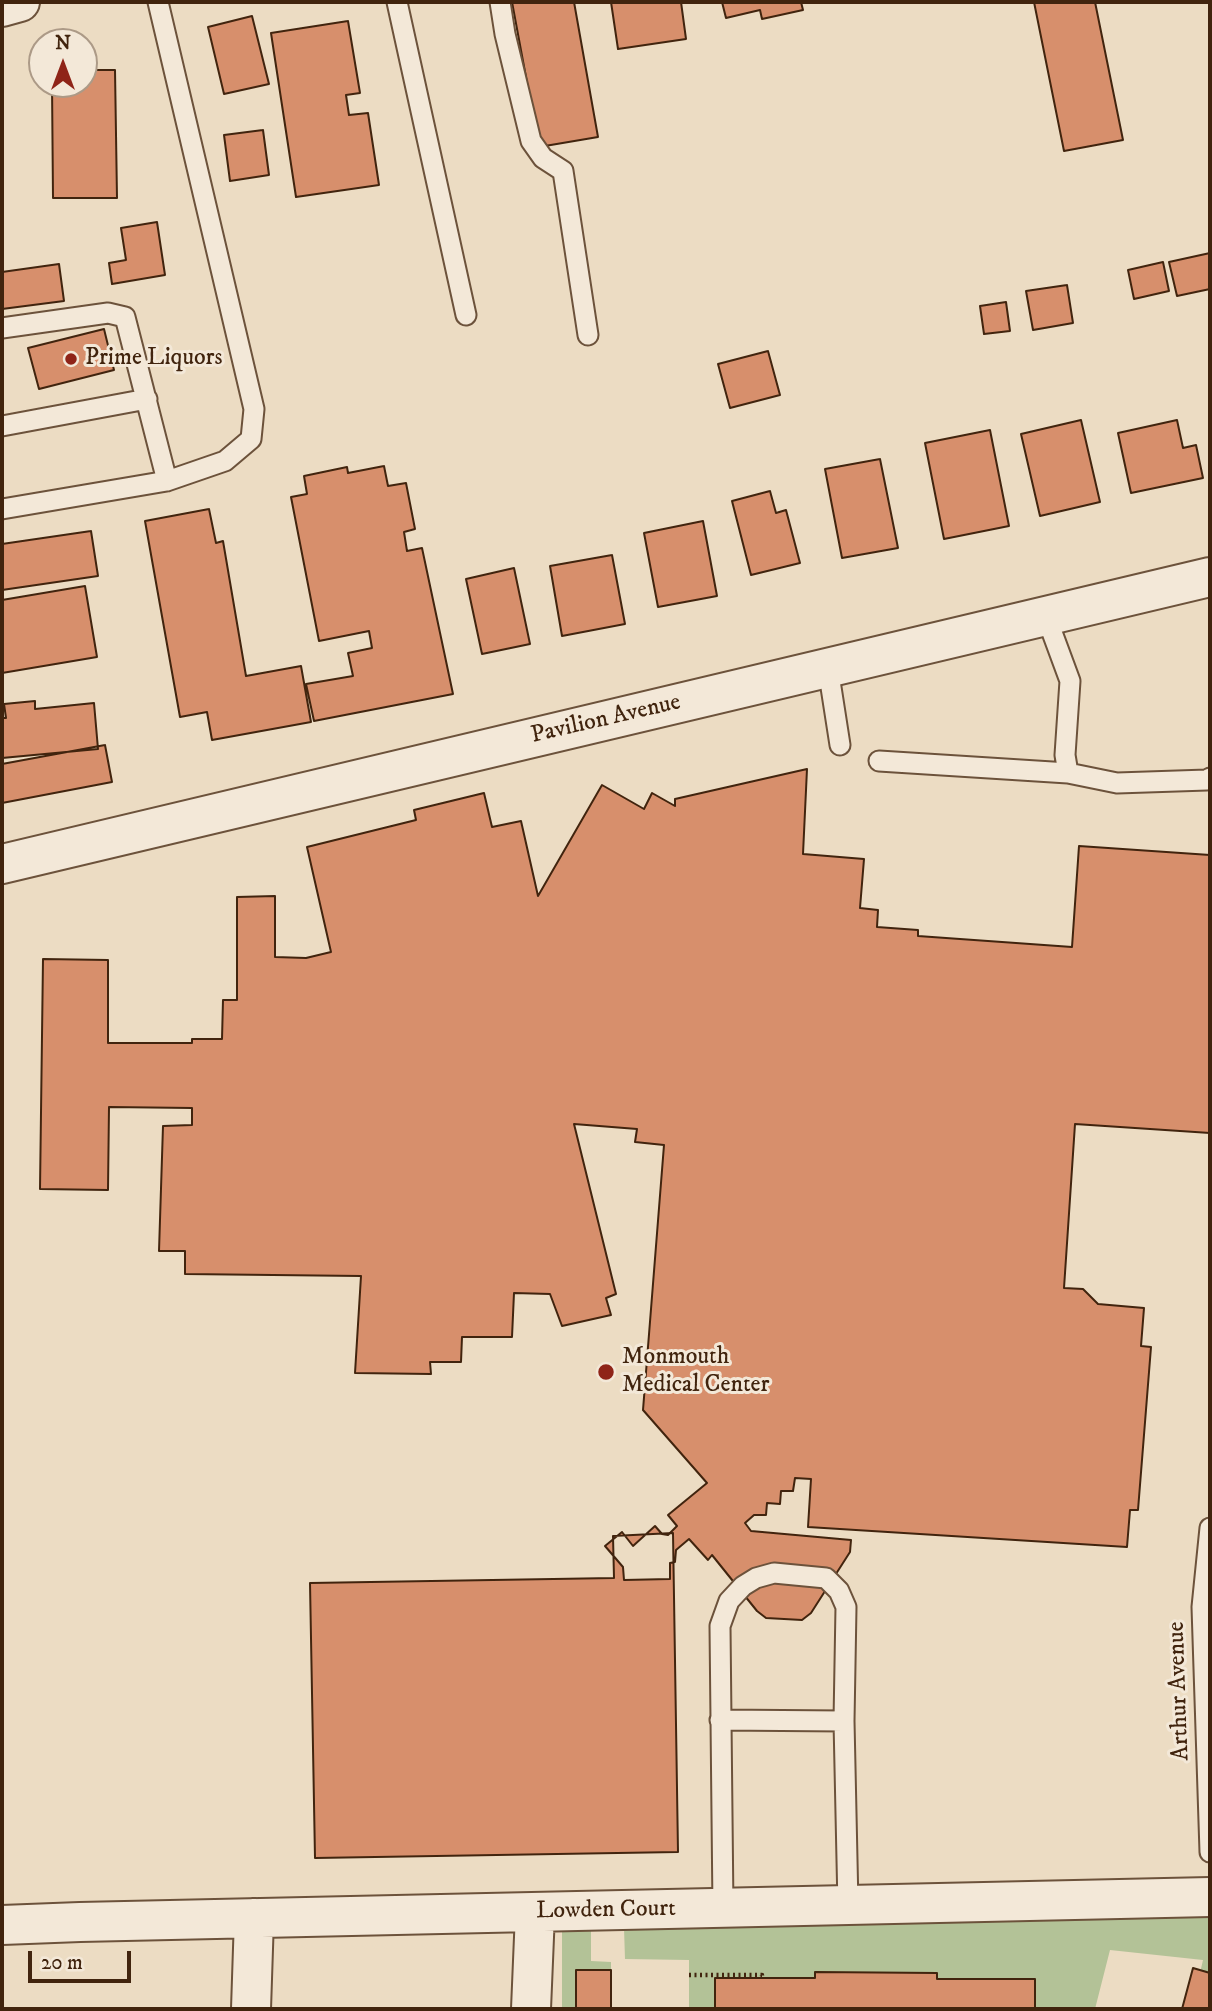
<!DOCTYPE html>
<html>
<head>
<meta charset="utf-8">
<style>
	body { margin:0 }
	#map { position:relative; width:1212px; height:2011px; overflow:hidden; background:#ecdcc3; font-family:"IM FELL DW Pica",serif }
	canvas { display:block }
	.frame { position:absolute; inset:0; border:4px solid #41240e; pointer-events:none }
	.north { position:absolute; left:28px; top:28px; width:70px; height:70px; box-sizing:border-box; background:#f3e8d8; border:2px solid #ac9a87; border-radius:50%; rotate:0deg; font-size:19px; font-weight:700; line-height:28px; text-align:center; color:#41240e }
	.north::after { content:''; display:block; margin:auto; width:24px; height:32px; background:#8f2418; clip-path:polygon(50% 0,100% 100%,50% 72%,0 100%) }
	.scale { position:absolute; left:28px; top:1951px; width:103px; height:32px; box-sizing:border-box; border:4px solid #41240e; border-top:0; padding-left:9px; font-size:21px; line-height:24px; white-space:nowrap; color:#41240e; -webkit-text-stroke:5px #f3e8d8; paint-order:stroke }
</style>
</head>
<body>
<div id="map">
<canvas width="1212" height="2011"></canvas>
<div class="frame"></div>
<div class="north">N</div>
<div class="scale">20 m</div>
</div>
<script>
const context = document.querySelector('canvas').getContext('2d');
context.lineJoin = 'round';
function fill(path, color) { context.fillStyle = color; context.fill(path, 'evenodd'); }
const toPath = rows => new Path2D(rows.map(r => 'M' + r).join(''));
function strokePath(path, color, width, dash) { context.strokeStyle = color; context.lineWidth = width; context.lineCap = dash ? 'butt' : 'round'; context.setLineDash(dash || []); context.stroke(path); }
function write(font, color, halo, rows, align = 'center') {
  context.font = font + ' "IM FELL DW Pica",serif'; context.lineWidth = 6; context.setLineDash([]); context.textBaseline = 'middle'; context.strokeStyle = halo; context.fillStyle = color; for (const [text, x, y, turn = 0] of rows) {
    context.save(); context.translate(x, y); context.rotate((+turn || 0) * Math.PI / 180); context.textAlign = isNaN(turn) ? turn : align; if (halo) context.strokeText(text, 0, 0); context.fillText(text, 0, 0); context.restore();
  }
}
const green = toPath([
	[1210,1915,1210,1976,1200,1973,1203,1960,1110,1950,1095,2009,1035,2009,1035,1979,937,1979,937,1973,816,1972,815,1978,715,1978,715,2009,689,2009,689,1960,625,1959,624,1928],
	[562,1927,591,1927,591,1961,611,1962,611,1970,576,1970,576,2009,562,2009]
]);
const building = toPath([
	[512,2,574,2,598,137,539,147,512,2],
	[611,2,681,2,686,39,618,49,611,2],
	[722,2,801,2,803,10,762,19,760,10,726,18,722,2],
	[1034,2,1095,2,1123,140,1064,151,1034,2],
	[252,16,269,84,224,94,208,27,252,16],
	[348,21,360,93,346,95,349,115,368,113,379,185,296,197,271,33,348,21],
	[84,70,115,70,117,198,53,198,52,84,84,84,84,70],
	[263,130,269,175,230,181,224,135,263,130],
	[157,222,165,275,112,284,109,263,126,260,121,228,157,222],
	[1210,253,1210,289,1177,296,1169,262,1210,253],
	[1163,262,1169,291,1134,299,1128,270,1163,262],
	[59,264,64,301,2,309,2,272,59,264],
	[1067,285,1073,323,1033,330,1026,291,1067,285],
	[1006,302,1010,331,984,334,980,306,1006,302],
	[104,329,114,370,39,389,28,348,104,329],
	[768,351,780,395,730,408,718,364,768,351],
	[1081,420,1100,502,1040,516,1021,434,1081,420],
	[1177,420,1183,448,1196,445,1203,478,1131,493,1118,433,1177,420],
	[990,430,1009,526,944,539,925,443,990,430],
	[880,459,898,548,842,558,825,469,880,459],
	[384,466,388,486,406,483,415,529,404,532,407,551,422,548,453,694,314,721,306,684,353,676,348,653,372,648,369,631,319,641,291,497,307,494,304,476,347,467,348,473,384,466],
	[770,491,776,513,786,510,800,563,751,575,732,501,770,491],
	[209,509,216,543,223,541,246,676,301,666,311,722,212,740,207,712,180,717,145,521,209,509],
	[703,521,717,596,658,607,644,533,703,521],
	[91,531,98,576,2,590,2,544,91,531],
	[612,555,625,624,562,636,550,566,612,555],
	[514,568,530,644,482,654,466,579,514,568],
	[85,586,97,657,2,673,2,600,85,586],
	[35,701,35,709,94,703,98,749,2,758,2,718,6,718,4,704,35,701],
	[105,745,112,782,2,803,2,764,105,745],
	[807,769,803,854,864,859,860,908,878,910,877,927,918,930,918,936,1072,947,1079,846,1210,855,1210,1133,1075,1124,1064,1288,1083,1289,1098,1304,1144,1308,1141,1346,1151,1347,1138,1510,1130,1510,1127,1547,808,1527,811,1479,795,1478,793,1491,781,1491,780,1504,767,1503,766,1515,754,1515,745,1523,751,1531,851,1540,850,1552,811,1613,802,1620,766,1618,757,1611,712,1555,708,1560,689,1539,676,1550,675,1562,670,1563,670,1579,624,1580,623,1567,605,1546,622,1532,633,1546,655,1526,662,1534,668,1535,677,1526,668,1515,707,1483,643,1410,664,1145,635,1142,637,1129,574,1124,616,1294,606,1298,611,1315,562,1326,550,1294,514,1293,512,1337,462,1337,461,1362,430,1362,431,1374,355,1373,361,1276,185,1274,185,1251,159,1251,163,1126,192,1125,192,1108,109,1107,108,1190,40,1189,43,959,108,960,108,1043,192,1043,192,1039,222,1039,223,1000,237,1000,237,897,275,896,275,957,306,958,331,952,307,847,416,820,414,810,484,793,492,827,521,821,538,896,602,785,644,809,652,793,675,806,675,799,807,769],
	[673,1533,678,1852,315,1858,310,1583,614,1578,613,1536,673,1533],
	[1193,1968,1210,1973,1210,2009,1182,2009,1193,1968],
	[576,1970,611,1970,611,2009,576,2009,576,1970],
	[815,1972,937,1973,937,1979,1035,1979,1035,2009,715,2009,715,1978,815,1978,815,1972]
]);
const path = toPath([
	[689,1975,762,1975,762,1978]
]);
const lane = toPath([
	[158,2,254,409,251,439,225,461,167,481],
	[397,2,466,315],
	[500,2,505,34,531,141,543,158,563,171,588,335],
	[2,328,108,313,125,317,167,481,2,509],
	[2,426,147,399],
	[1046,616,1070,681,1065,755,1068,773],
	[828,668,840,745],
	[879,761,1068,773,1117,783,1207,780,1210,778],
	[1210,1528,1202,1607,1210,1852],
	[720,1720,844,1721],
	[723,1909,720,1626,729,1601,743,1586,756,1578,774,1573,826,1578,839,1591,846,1607,844,1721,848,1906]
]);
const street = toPath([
	[2,7,20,2],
	[2,864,1210,577],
	[2,1925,80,1922,1210,1897],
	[251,2009,254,1918],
	[531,2009,535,1913]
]);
const markers = [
	[71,359,7,"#8f2418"],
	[606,1372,9,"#8f2418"]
];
const poiNames = [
	["Prime Liquors",85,359],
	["Monmouth",622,1358],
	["Medical Center",622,1386]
];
const streetNames = [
	["Pavilion Avenue",606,720,-13],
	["Arthur Avenue",1180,1691,-92],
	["Lowden Court",606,1911,-1]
];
fill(green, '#b3c297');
fill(building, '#d78f6c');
strokePath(building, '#41240e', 2);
strokePath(lane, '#6c523b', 23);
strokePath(street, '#6c523b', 42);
strokePath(path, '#41240e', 4.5, [2, 3.5]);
strokePath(lane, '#f3e8d8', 19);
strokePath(street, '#f3e8d8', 38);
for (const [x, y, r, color] of markers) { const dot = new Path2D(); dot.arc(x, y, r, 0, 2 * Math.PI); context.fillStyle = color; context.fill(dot); strokePath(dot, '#f3e8d8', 2.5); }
write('24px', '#41240e', '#f3e8d8', poiNames, 'left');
write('24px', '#41240e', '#f3e8d8', streetNames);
</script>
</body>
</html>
